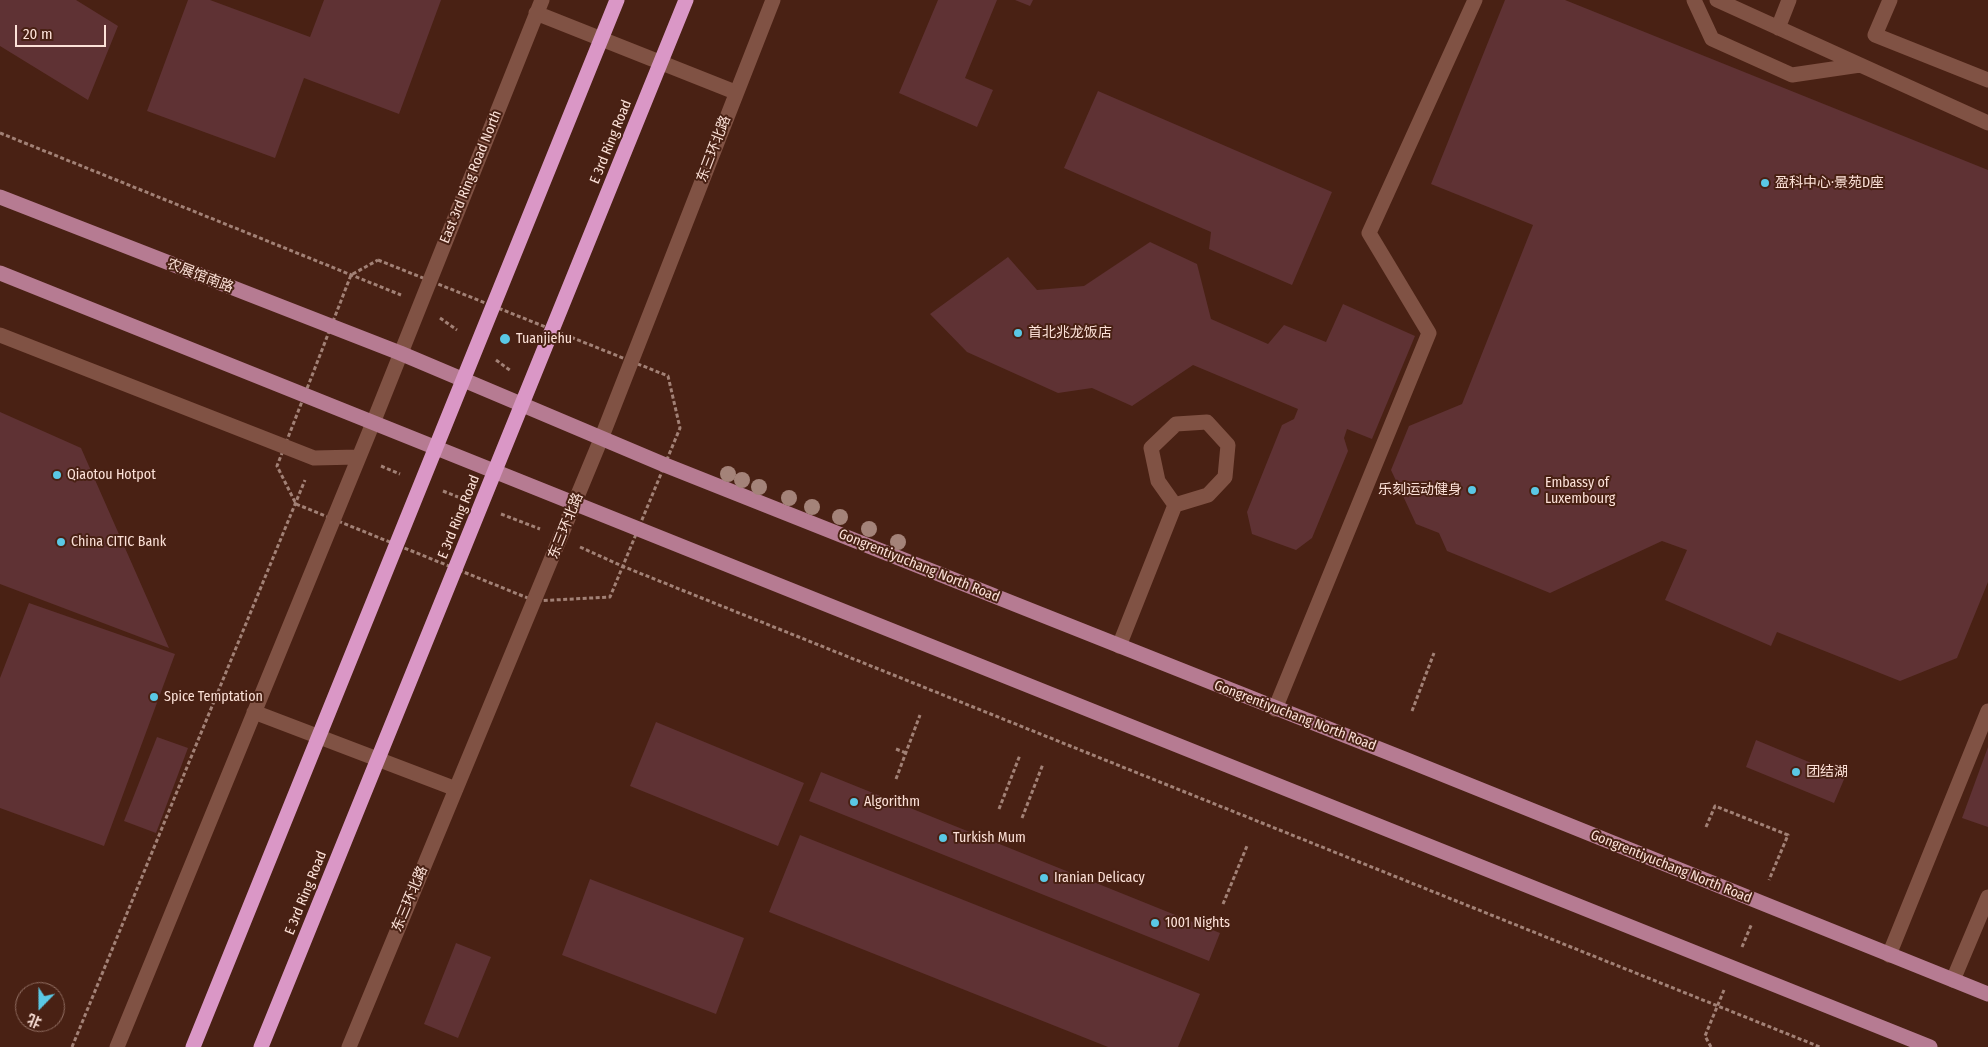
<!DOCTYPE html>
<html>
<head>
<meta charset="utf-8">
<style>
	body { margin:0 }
	#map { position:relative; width:1988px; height:1047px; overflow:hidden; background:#492114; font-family:"Fira Sans Condensed","Noto Sans SC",sans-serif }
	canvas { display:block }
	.north { position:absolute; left:15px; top:982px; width:50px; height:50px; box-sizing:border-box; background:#492114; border:1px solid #916e62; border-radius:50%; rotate:202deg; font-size:14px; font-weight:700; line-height:20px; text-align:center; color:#fce1d8 }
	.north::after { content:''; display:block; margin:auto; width:18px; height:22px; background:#5ac8e5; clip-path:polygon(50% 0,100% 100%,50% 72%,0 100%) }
	.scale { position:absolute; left:15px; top:25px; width:91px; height:22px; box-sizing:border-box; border:2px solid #fce1d8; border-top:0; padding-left:6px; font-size:15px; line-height:18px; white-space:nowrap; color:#fce1d8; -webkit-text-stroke:4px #492114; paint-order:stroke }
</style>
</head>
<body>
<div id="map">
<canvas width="1988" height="1047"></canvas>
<div class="north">北</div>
<div class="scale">20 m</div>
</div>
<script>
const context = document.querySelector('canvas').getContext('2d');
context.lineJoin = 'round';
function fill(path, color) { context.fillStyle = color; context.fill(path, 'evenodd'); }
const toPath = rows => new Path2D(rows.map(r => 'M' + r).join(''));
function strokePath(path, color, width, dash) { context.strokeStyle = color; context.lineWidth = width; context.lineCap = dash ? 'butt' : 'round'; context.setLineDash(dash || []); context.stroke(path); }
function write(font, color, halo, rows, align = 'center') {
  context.font = font + ' "Fira Sans Condensed","Noto Sans SC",sans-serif'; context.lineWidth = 4; context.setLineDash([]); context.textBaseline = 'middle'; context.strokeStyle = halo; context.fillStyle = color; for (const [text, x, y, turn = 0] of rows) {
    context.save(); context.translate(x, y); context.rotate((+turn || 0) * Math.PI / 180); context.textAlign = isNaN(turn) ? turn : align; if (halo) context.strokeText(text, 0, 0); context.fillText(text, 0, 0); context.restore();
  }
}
const building = toPath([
	[0,0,76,0,118,26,88,100,0,46],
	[188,0,210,0,310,37,324,0,441,0,399,114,304,78,275,158,147,111],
	[938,0,997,0,965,78,993,90,977,127,899,93],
	[1015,0,1033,0,1030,6],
	[1505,0,1565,0,1988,170,1988,582,1957,658,1900,681,1777,632,1771,646,1665,600,1687,550,1662,541,1550,593,1447,551,1439,533,1416,524,1391,470,1409,426,1462,404,1533,225,1431,184],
	[1098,91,1332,192,1292,285,1209,249,1211,232,1064,168],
	[1150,242,1197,264,1211,319,1268,344,1284,325,1326,342,1343,304,1415,336,1372,439,1347,429,1344,438,1348,451,1312,538,1296,550,1252,534,1247,512,1282,425,1294,419,1298,409,1193,365,1132,406,1092,388,1058,393,967,352,930,314,1008,257,1037,290,1084,286],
	[0,412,81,448,169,648,0,584],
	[29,603,175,654,104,846,0,808,0,678],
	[656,722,804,783,778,846,630,786],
	[157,737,188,748,156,833,124,821],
	[1756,740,1845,777,1834,803,1746,767],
	[1988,747,1988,827,1962,818],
	[821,772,1220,933,1209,961,809,801],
	[800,835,1200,994,1178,1047,1108,1047,769,912],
	[590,879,744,938,716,1014,562,955],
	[456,943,491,957,458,1038,424,1024]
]);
const path = toPath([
	[0,133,401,295],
	[378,260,668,376,680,428,610,597,535,601,296,504,277,466,351,275,378,260],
	[440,318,457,330],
	[496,360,511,371],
	[381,466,400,474],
	[443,491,458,497],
	[501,514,540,529],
	[580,547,622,566,1820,1047],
	[1412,711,1434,653],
	[896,749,906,753],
	[896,779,920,715],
	[999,809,1020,755],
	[1022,818,1043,764],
	[1706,827,1715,806,1788,835,1769,880],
	[1223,904,1247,846],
	[1742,947,1752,923],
	[72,1047,305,480],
	[1711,1047,1705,1036,1724,990]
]);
const lane = toPath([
	[1694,0,1712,39,1792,75,1860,65],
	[1717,0,1988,123],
	[1890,0,1875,35,1988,80],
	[1778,28,1789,0],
	[1119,646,1175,505,1208,495,1225,477,1228,445,1207,422,1176,424,1151,448,1158,481,1175,505],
	[1275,709,1429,333,1369,233,1475,0],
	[1889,955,1988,711],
	[1953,980,1988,897]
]);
const secondary = toPath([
	[536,13,735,92],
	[0,335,314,458,358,457],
	[254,712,456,789],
	[117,1047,373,423,542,0],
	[349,1047,601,439,773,0]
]);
const primary = toPath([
	[0,197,400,353,665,465,1407,760,1988,994],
	[0,273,1930,1047]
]);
const highway = toPath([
	[193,1047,617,0],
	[261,1047,686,0]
]);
const trees = [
	[728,474],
	[742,480],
	[759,487],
	[789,498],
	[812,507],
	[840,517],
	[869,529],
	[898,542]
];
const markers = [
	[1765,183,5,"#5ac8e5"],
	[1018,333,5,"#5ac8e5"],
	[505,339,6,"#5ac8e5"],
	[57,475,5,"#5ac8e5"],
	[1472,490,5,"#5ac8e5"],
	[1535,491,5,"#5ac8e5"],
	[61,542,5,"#5ac8e5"],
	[154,697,5,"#5ac8e5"],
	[1796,772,5,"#5ac8e5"],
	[854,802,5,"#5ac8e5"],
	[943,838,5,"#5ac8e5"],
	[1044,878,5,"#5ac8e5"],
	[1155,923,5,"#5ac8e5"]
];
const streetNames = [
	["E 3rd Ring Road",611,142,-68],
	["东三环北路",714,149,-69],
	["East 3rd Ring Road North",471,177,-68],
	["农展馆南路",200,276,21],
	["E 3rd Ring Road",459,517,-68],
	["东三环北路",566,526,-68],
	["Gongrentiyuchang North Road",919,566,22],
	["Gongrentiyuchang North Road",1295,716,21],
	["Gongrentiyuchang North Road",1671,867,22],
	["E 3rd Ring Road",306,893,-68],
	["东三环北路",410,899,-67]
];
const poiNames = [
	["盈科中心·景苑D座",1775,183],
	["首北兆龙饭店",1028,333],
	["Tuanjiehu",516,339],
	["Qiaotou Hotpot",67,475],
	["Embassy of",1545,483],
	["Luxembourg",1545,499],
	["乐刻运动健身",1462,490,"right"],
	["China CITIC Bank",71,542],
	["Spice Temptation",164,697],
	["团结湖",1806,772],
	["Algorithm",864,802],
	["Turkish Mum",953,838],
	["Iranian Delicacy",1054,878],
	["1001 Nights",1165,923]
];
fill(building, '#5f3234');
strokePath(path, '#a28176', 3, [4, 2.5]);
strokePath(lane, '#805244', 15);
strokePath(secondary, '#805244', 15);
strokePath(primary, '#b67b92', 15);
strokePath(highway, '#da97c6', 15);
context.fillStyle = '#a48379';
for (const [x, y] of trees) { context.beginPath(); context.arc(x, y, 8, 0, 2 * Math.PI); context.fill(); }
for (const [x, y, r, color] of markers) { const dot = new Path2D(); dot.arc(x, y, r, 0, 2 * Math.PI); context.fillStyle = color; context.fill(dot); strokePath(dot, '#492114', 2); }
write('14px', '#fce1d8', '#492114', streetNames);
write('14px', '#fce1d8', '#492114', poiNames, 'left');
</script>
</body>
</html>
